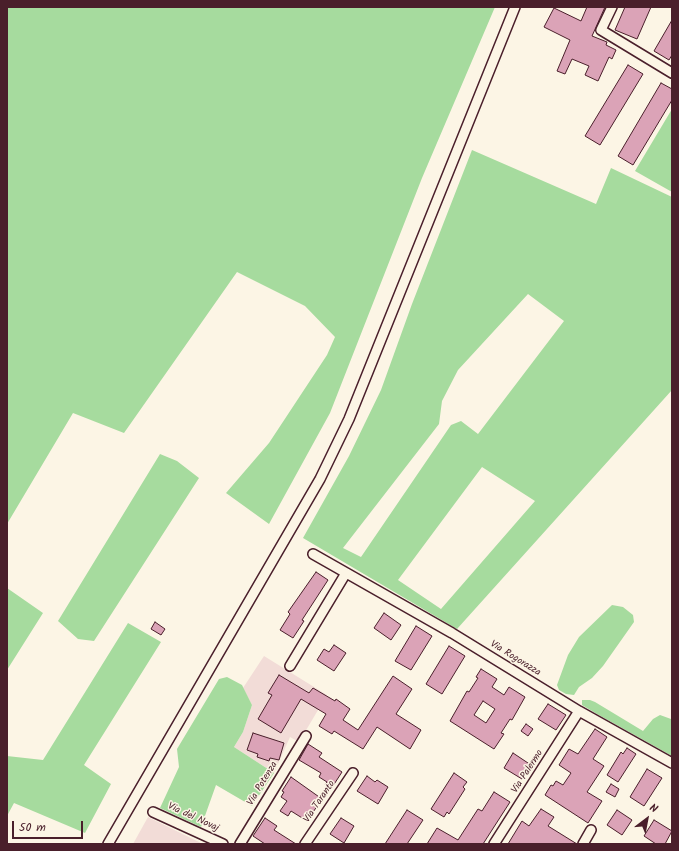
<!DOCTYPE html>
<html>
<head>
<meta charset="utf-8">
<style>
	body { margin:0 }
	#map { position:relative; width:679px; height:851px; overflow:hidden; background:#fcf5e5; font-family:Kalam,sans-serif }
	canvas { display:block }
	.frame { position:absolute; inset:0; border:8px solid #4a1f2b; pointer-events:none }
	.north { position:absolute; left:627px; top:799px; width:40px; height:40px; -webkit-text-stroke:3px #fcf5e5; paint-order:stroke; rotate:32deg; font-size:11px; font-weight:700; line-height:16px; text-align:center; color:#4a1f2b }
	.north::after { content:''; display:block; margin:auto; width:14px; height:18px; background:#4a1f2b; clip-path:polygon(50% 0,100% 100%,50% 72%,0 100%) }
	.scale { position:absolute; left:12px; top:821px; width:71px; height:18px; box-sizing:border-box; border:2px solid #4a1f2b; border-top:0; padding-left:5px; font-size:12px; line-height:14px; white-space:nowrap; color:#4a1f2b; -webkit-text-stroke:3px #fcf5e5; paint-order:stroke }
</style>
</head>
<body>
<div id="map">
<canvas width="679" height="851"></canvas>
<div class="frame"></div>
<div class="north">N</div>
<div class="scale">50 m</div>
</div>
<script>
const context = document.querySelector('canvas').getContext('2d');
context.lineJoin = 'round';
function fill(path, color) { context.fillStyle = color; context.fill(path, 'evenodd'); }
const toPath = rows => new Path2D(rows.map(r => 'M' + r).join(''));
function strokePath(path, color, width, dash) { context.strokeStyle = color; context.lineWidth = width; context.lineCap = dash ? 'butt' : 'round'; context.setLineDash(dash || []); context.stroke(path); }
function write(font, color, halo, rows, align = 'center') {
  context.font = font + ' Kalam,sans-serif'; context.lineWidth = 3; context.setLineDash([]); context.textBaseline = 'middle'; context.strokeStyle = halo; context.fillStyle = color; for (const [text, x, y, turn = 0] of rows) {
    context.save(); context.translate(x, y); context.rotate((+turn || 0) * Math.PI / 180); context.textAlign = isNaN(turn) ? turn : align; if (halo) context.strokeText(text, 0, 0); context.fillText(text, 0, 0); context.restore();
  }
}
const built = toPath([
	[264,656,327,695,299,742,290,737,274,773,234,747,243,732,252,705,243,688],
	[148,817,203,844,133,844]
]);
const green = toPath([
	[7,7,495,7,422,178,330,413,269,524,226,493,269,443,327,355,335,337,305,306,237,272,124,433,73,413,7,524],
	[672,109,672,192,635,171],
	[472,150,596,204,611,168,672,197,672,390,457,629,303,538,349,456,381,390,412,304],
	[528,294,564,321,478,434,461,421,451,425,361,557,343,548,439,424,442,401,458,370],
	[482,467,535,501,441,609,398,580],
	[160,454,177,461,199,478,94,641,78,639,58,621],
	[7,588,43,613,7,670],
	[612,605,623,607,633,615,634,622,603,666,592,678,579,687,574,695,566,694,559,690,557,685,568,655,579,637],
	[128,623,161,642,84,765,111,784,85,833,14,803,7,816,7,756,43,760],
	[227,677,242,685,252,705,243,732,234,747,274,773,252,806,216,785,201,827,160,808,179,767,177,749,219,679],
	[582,700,590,700,595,702,643,731,653,719,660,715,671,719,672,756,597,714,582,705]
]);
const building = toPath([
	[587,7,605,7,592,36,607,42,606,45,616,50,612,59,609,57,598,81,585,75,589,66,572,59,565,74,557,71,570,40,544,27,554,8,581,21,587,7],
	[625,7,651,7,637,39,615,30,625,7],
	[672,20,672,55,669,60,654,51,672,20],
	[628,65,643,74,600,145,585,136,628,65],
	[661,83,672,89,672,100,633,165,618,156,661,83],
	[316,572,328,580,302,620,304,621,293,638,280,630,290,614,288,612,316,572],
	[384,613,401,625,391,640,374,628,384,613],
	[155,622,165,629,161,635,151,629,155,622],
	[416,626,432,636,411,670,395,661,416,626],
	[334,645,346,653,334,671,317,660,324,649,329,652,334,645],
	[449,646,465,656,442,694,426,684,449,646],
	[481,669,497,679,492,687,504,695,509,687,525,697,512,720,510,719,501,733,504,734,494,749,450,721,467,691,469,692,478,678,476,677,481,669],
	[483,701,495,709,486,723,474,715,483,701],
	[279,675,309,693,313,688,335,701,336,699,350,709,343,720,358,730,393,676,412,689,396,714,421,730,410,749,377,727,363,749,334,731,332,734,319,726,326,714,301,699,281,733,258,719,272,695,268,693,279,675],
	[548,704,566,715,556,730,538,719,548,704],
	[526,724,533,729,528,736,521,731,526,724],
	[595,729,607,737,593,759,604,766,587,792,602,801,588,823,545,795,551,785,553,786,556,781,563,785,571,773,559,765,569,749,578,754,595,729],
	[253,733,284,743,279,760,270,758,269,761,257,757,258,754,247,750,253,733],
	[308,744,322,753,319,757,342,772,331,789,325,785,327,782,319,777,321,773,299,760,308,744],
	[627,748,636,754,618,782,607,775,621,752,623,754,627,748],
	[513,753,531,765,522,779,504,768,513,753],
	[647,769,662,778,644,806,630,797,647,769],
	[454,773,467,782,463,787,465,789,449,814,447,812,444,817,431,809,454,773],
	[367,776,375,782,377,780,388,787,378,804,357,791,367,776],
	[291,777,322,799,307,821,291,811,288,816,280,811,287,801,281,797,284,792,282,791,291,777],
	[611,784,619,789,615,797,606,792,611,784],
	[494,792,510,802,483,844,427,844,437,828,458,840,478,809,482,811,494,792],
	[541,809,554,817,548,826,577,844,508,844,522,821,529,826,541,809],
	[407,810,423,820,407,844,385,844,407,810],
	[617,810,632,820,622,835,607,825,617,810],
	[265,818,277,826,274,830,296,844,265,844,253,836,265,818],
	[341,818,354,826,344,843,330,834,341,818],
	[654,820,672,831,665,844,656,844,644,836,654,820]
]);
const minor = toPath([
	[612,7,601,30,672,73],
	[313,554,452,633,579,711,672,763],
	[290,666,346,573],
	[153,812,223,844],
	[108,844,320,479,349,419,515,7],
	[240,844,306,736],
	[305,844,353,773],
	[494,844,579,711],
	[583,844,591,830]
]);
const streetNames = [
	["Via Rogorazza",515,659,32],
	["Via Palermo",528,772,-57],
	["Via Potenza",263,784,-59],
	["Via Taranto",320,802,-56],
	["Via del Novaj",193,818,25]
];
fill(built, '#f2dcd7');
fill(green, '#a6db9e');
fill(building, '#dba3b7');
strokePath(building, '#4a1f2b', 1);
strokePath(minor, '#4a1f2b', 12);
strokePath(minor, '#fcf5e5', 9);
write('10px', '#4a1f2b', '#fcf5e5', streetNames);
</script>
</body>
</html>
